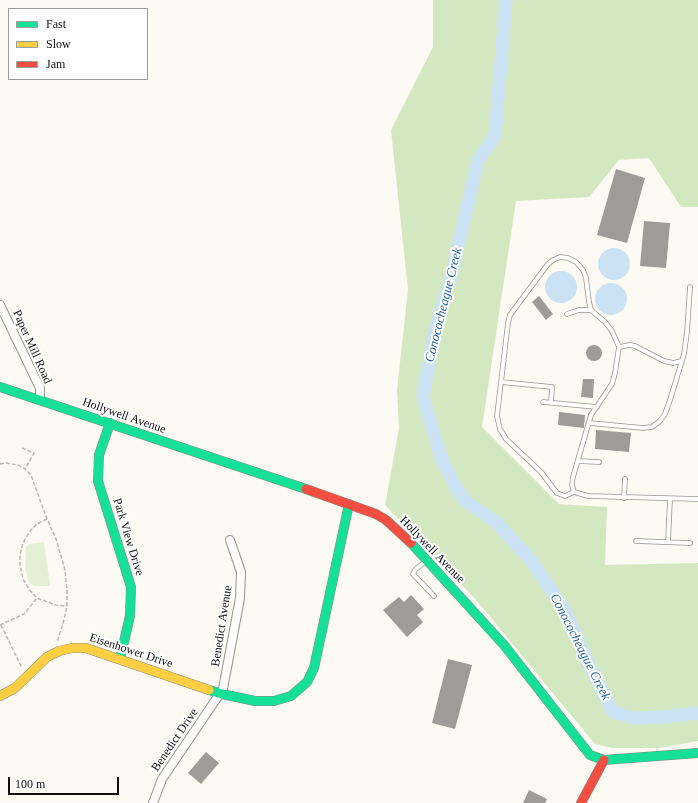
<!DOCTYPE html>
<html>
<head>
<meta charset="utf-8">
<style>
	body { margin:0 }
	#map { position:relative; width:698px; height:803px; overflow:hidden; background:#fcfaf2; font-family:"Times New Roman",serif }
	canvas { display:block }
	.legend { position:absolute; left:8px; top:8px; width:140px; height:72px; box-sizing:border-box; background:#fff; border:1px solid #9f9f9f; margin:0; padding:5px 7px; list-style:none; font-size:12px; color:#0e0e0e }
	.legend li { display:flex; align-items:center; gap:8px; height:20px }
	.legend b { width:20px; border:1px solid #9f9f9f }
	.scale { position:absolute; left:8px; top:777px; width:111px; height:18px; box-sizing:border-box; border:2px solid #0e0e0e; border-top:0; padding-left:5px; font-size:12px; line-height:14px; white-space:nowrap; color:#0e0e0e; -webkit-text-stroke:3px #fff; paint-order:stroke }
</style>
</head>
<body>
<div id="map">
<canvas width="698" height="803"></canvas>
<ul class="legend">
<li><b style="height:5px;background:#16e098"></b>Fast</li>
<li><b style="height:5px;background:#ffcf43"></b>Slow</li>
<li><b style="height:5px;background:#f24e42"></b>Jam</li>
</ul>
<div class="scale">100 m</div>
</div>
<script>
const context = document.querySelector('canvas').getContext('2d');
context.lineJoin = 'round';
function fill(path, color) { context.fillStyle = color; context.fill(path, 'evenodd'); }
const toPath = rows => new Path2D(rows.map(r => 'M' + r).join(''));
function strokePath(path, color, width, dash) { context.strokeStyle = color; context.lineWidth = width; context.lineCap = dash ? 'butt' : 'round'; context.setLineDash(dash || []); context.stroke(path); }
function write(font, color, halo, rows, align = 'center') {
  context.font = font + ' "Times New Roman",serif'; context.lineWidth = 4; context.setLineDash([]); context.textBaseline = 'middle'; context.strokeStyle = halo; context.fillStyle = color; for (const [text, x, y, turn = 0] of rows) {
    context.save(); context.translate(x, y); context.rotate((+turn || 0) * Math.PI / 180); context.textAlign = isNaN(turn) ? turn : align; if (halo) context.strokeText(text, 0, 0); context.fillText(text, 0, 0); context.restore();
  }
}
const green = toPath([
	[44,542,50,586,34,586,29,582,25,569,26,547,29,544]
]);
const forest = toPath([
	[433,0,698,0,698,207,681,207,649,158,619,160,589,197,516,201,482,427,559,504,607,507,605,565,698,563,698,741,659,748,612,748,595,744,477,601,385,505,399,428,397,390,408,290,391,130,433,47]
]);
const water = toPath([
	'598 264a16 16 0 1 1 32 0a16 16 0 1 1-32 0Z',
	'545 287a16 16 0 1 1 32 0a16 16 0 1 1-32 0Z',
	'595 299a16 16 0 1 1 32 0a16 16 0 1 1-32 0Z'
]);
const river = toPath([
	[506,0,495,136,478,160,451,277,434,334,423,397,441,457,453,482,464,500,496,522,530,559,564,609,591,669,613,712,633,718,663,717,698,713]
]);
const building = toPath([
	[616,169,645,178,627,243,597,235],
	[644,221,670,223,666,268,640,266],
	[539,296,553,314,546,320,532,302],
	'586 353a8 8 0 1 1 16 0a8 8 0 1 1-16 0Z',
	[583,379,594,379,593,398,581,397],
	[559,412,585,415,584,428,558,425],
	[596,430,631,433,629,452,595,449],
	[411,595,424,609,417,615,423,622,407,637,383,610,399,597,404,602],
	[448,659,472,665,455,729,432,723],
	[206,752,219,763,201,784,188,773],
	[529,790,547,799,545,803,523,803]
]);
const path = toPath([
	[22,448,34,453,25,469],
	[0,464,6,463,18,465,25,469,31,475,47,519,56,539,65,570,67,590,67,606,63,624,57,642],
	[47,519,37,524,30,531,23,543,20,554,20,565,23,579,29,589,37,598,56,605,67,606],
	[0,625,24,614,37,598],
	[1,625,22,668]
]);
const lane = toPath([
	[567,314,579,310,591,310],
	[619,347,630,345,635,346,664,361,673,363,682,361],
	[501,382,552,387,551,402],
	[543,402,597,407],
	[589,423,643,428,652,427,660,421,665,414,670,400,684,354,687,332,690,287],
	[578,461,599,462],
	[574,492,572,485,573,477,591,415,612,384,615,373,619,347,612,331,605,322,591,310,589,302,586,278,583,270,576,262,568,258,560,257,553,260,548,264,510,315,508,323,497,416,500,429,506,439,541,472,557,493,565,496,574,492,588,496,698,499],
	[624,498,625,479],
	[636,541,690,543],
	[668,542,670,499],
	[427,560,415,570,413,574,434,596]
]);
const street = toPath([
	[0,305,40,388,40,400],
	[153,803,162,779,223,689,240,598,241,572,230,540]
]);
const fast = toPath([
	[0,387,306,489],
	[110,423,99,455,98,481,131,587,130,616,120,659],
	[411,543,504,645,590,755,604,760,698,753],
	[209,690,222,694,255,701,274,701,291,696,307,682,314,668,349,504]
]);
const slow = toPath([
	[0,696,15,688,47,657,59,651,72,648,86,648,209,690]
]);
const jam = toPath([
	[306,489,376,514,386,520,411,543],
	[581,803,604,760]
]);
const streetNames = [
	["Paper Mill Road",32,347,66],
	["Hollywell Avenue",124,416,19],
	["Park View Drive",128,537,73],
	["Hollywell Avenue",432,550,46],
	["Benedict Avenue",222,626,-81],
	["Eisenhower Drive",131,651,18],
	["Benedict Drive",175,740,-56]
];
const waterNames = [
	["Conococheague Creek",444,305,-76],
	["Conococheague Creek",580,647,63]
];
fill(green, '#e3f0d3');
fill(forest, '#d3e8c1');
fill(water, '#cae2f4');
strokePath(river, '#cae2f4', 13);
fill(building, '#9e9c98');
strokePath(lane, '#959491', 5.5);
strokePath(street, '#959491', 10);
strokePath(fast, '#8c8b87', 10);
strokePath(slow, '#8c8b87', 10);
strokePath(jam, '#8c8b87', 10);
strokePath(path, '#b8b8b6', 1.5, [4, 2]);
strokePath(lane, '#fffefd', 4);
strokePath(street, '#fffefd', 8);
strokePath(fast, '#16e098', 9);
strokePath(slow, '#ffcf43', 9);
strokePath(jam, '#f24e42', 9);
write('12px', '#0e0e0e', '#fff', streetNames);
write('italic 13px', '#1a5b9d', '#fff', waterNames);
</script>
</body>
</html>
